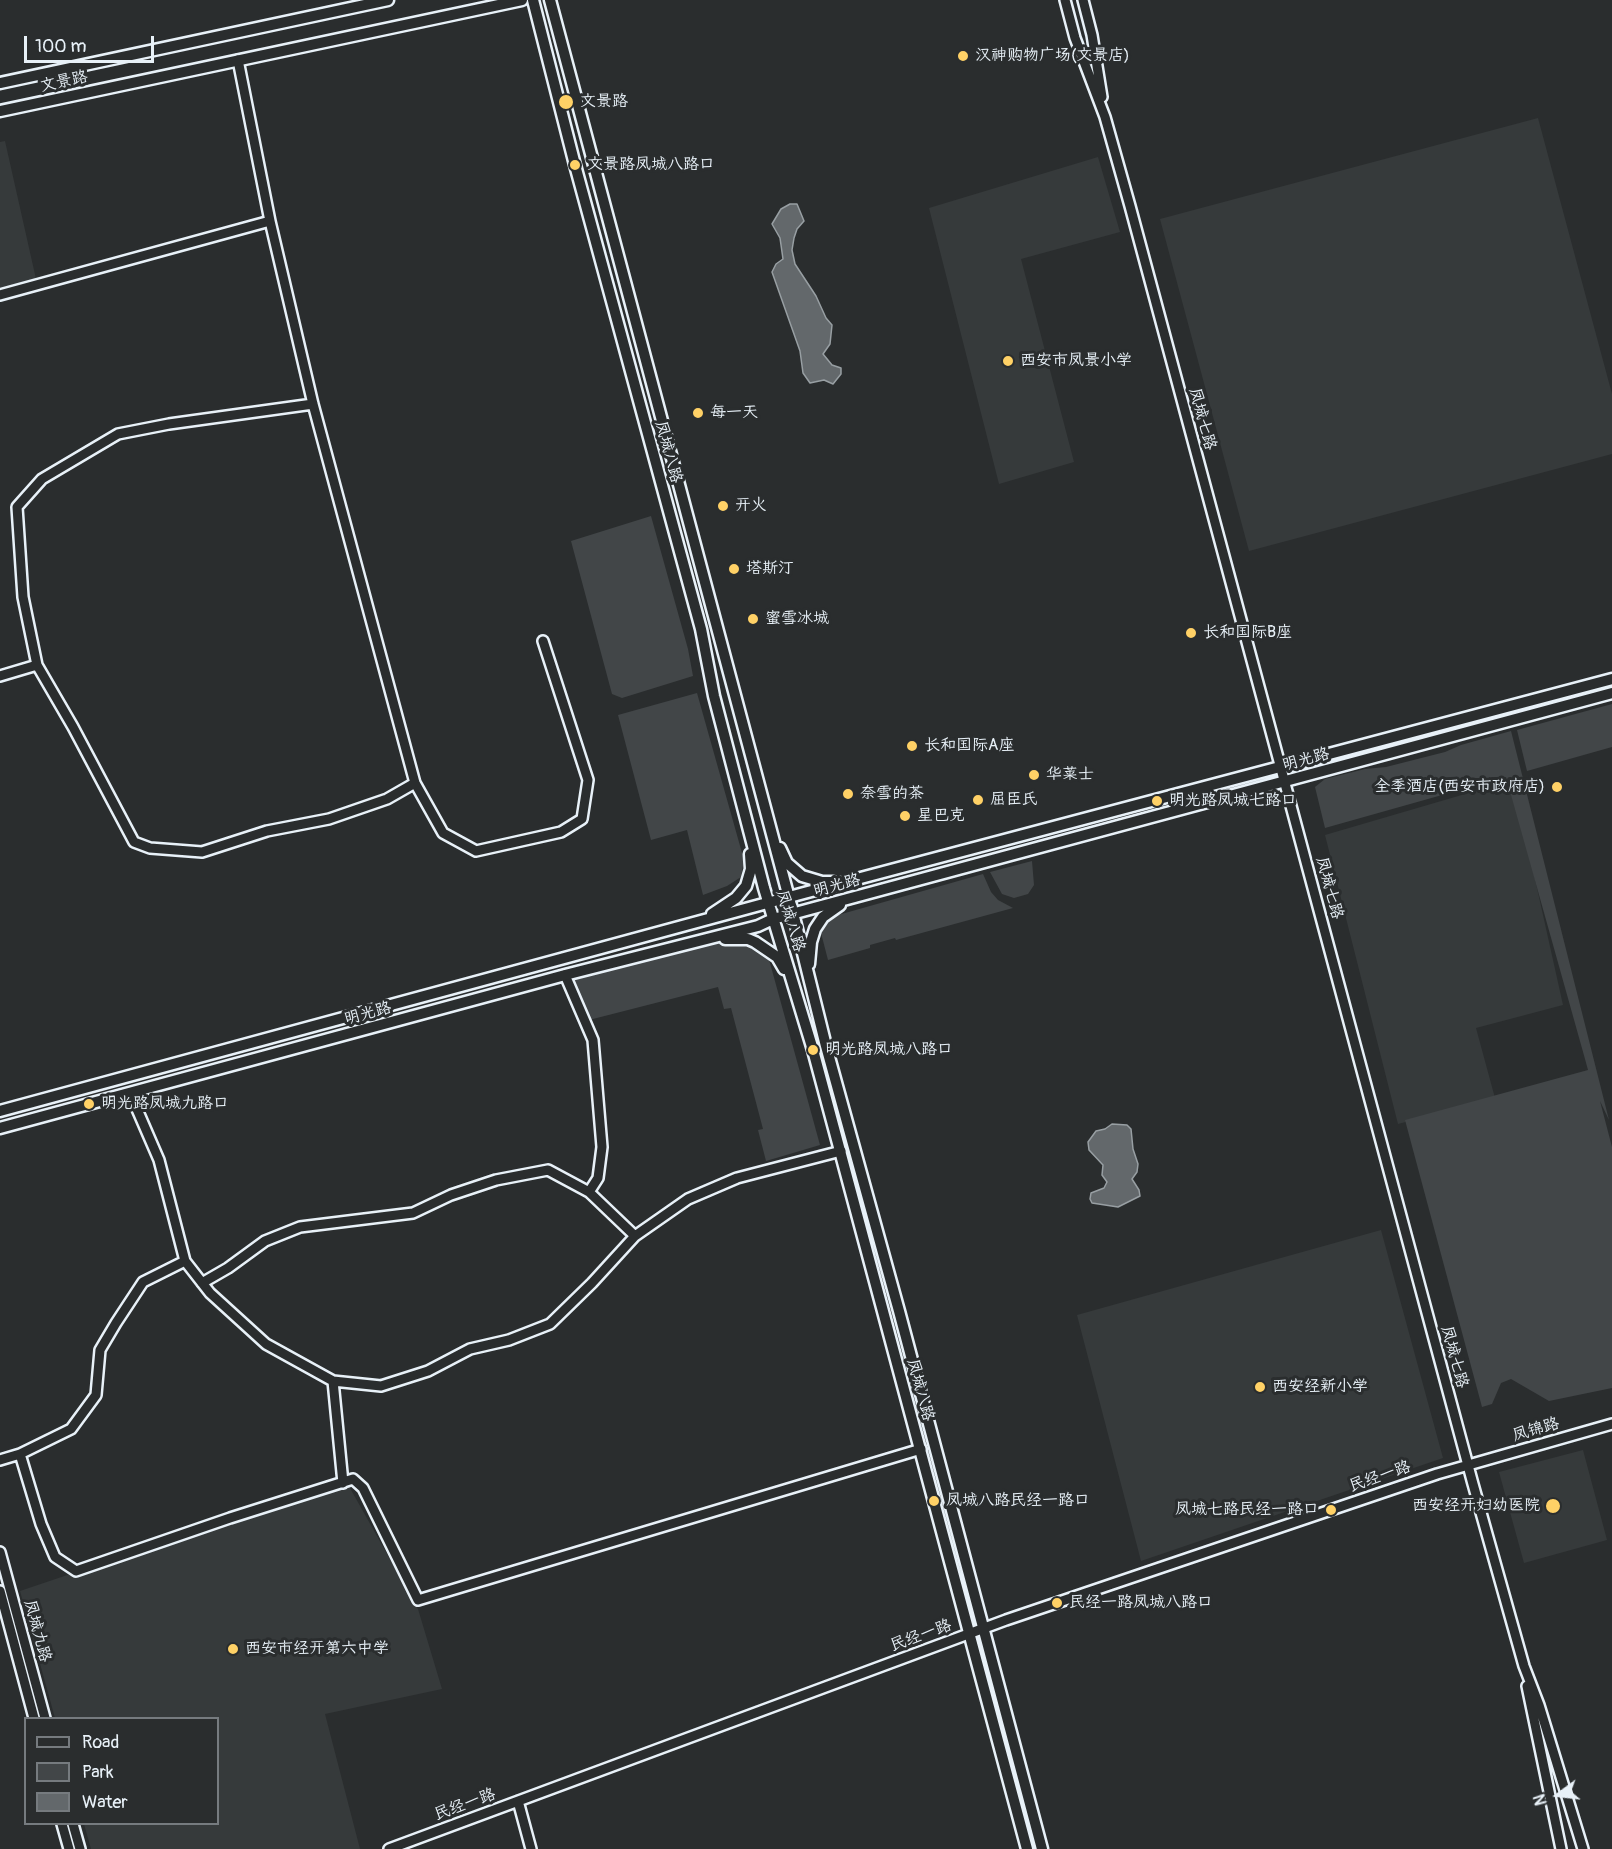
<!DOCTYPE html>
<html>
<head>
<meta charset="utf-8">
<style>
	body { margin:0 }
	#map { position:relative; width:1612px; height:1849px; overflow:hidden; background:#2a2d2e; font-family:Pangolin,sans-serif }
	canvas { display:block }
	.legend { position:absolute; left:24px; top:1717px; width:195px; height:108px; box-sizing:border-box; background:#2a2d2e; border:2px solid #767b7f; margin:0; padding:8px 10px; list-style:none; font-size:18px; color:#e8f1f8 }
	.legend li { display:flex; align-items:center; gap:12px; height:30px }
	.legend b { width:30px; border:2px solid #767b7f }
	.north { position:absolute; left:1528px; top:1765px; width:60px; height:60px; -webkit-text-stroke:4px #2a2d2e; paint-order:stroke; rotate:255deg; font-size:16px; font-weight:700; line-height:24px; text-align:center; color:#e8f1f8 }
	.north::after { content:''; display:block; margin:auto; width:21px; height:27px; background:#e8f1f8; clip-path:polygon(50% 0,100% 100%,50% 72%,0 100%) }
	.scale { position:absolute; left:24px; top:36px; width:130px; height:27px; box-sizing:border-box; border:3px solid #e8f1f8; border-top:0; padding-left:8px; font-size:18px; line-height:21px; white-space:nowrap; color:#e8f1f8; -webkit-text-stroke:4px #2a2d2e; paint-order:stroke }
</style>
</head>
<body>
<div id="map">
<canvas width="1612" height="1849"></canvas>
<ul class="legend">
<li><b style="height:8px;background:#2a2d2e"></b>Road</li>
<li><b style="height:16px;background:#424648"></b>Park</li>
<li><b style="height:16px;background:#63686b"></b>Water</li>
</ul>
<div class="north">N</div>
<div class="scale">100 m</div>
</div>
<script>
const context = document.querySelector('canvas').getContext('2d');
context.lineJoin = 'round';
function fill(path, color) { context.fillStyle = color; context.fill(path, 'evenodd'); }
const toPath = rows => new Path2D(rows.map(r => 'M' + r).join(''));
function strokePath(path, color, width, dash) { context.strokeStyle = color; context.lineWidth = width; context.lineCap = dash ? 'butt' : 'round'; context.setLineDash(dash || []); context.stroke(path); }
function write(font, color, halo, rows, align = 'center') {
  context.font = font + ' Pangolin,"LXGW WenKai TC",sans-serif'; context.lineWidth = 6; context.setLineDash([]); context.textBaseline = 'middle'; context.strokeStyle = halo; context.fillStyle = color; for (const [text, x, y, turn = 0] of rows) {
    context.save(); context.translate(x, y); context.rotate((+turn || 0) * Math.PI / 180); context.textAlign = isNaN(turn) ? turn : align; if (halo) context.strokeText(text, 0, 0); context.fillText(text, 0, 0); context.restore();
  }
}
const built = toPath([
	[1538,118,1612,394,1612,454,1249,551,1160,219],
	[5,141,36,279,0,288,0,142],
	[1098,157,1120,232,1021,259,1074,462,999,484,929,208],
	[1513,780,1563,1005,1476,1028,1495,1098,1398,1124,1325,835],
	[1381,1230,1443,1458,1141,1561,1077,1315],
	[1583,1450,1607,1540,1524,1563,1499,1472],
	[346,1481,418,1609,442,1689,325,1714,360,1849,91,1849,84,1824,218,1824,218,1718,55,1718,20,1591]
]);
const green = toPath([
	[651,516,688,649,693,676,622,698,612,694,571,541],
	[697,693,744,860,741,877,727,886,703,895,687,830,651,840,618,715],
	[1612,704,1612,747,1527,771,1517,730],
	[1511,731,1609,1120,1600,1101,1612,1147,1612,1388,1549,1401,1511,1379,1501,1383,1492,1404,1482,1407,1405,1120,1588,1070,1585,1059,1506,777,1325,828,1315,787,1325,779,1365,769,1386,767,1445,752,1461,745],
	[1032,861,1034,885,1028,894,1014,898,1002,894,990,872],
	[983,874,991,892,998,900,1013,908,896,940,895,938,870,945,870,948,828,960,821,933,826,922,831,917],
	[731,937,762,943,770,963,820,1145,766,1161,758,1130,763,1129,731,1008,724,1009,718,987,589,1020,574,979]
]);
const water = toPath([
	[790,204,797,204,804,221,797,229,794,238,792,250,795,264,816,296,826,318,832,325,830,344,823,354,832,365,841,368,841,374,833,384,824,380,810,383,803,373,800,351,772,272,776,264,783,259,780,238,772,224,781,209,790,204],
	[1112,1124,1127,1125,1131,1129,1133,1149,1138,1164,1137,1172,1132,1179,1139,1190,1140,1196,1118,1207,1092,1203,1090,1199,1091,1193,1104,1188,1107,1182,1102,1175,1103,1165,1089,1150,1088,1142,1096,1131,1105,1129,1112,1124]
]);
const minor = toPath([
	[1065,0,1075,38,1105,117,1130,206,1473,1484,1524,1666,1539,1705,1583,1849],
	[1083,0,1092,35,1102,97],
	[270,221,313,404,415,783,443,833,476,851,561,832,582,819,588,780,543,641],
	[0,295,270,221,238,60],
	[313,404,169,424,118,434,42,479,17,507,23,597,37,665,73,727,134,842,150,848,202,852,267,831,329,819,387,799,415,783],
	[0,676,37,665],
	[565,975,593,1040,602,1147,598,1178,589,1192],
	[130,1093,159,1160,185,1261,210,1293,266,1344,333,1381,381,1386,428,1371,470,1349,509,1340,550,1324,592,1283,635,1236,688,1199,737,1178,841,1151],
	[202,1283,228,1268,265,1241,300,1227,413,1213,451,1195,496,1180,548,1170,589,1192,635,1236],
	[333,1381,343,1483],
	[20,1454,71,1429,96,1395,100,1350,116,1323,143,1282,185,1261],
	[0,1460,20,1454,41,1524,55,1557,76,1571,230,1518,353,1479,363,1488,418,1600,921,1449],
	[0,1552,45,1718],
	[0,1591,34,1718],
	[1527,1686,1561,1849],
	[518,1801,531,1849],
	[62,1824,69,1849],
	[73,1824,80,1849],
	[389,1849,1006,1620,1437,1474,1612,1424]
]);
const major = toPath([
	[533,0,575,165,701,629,714,696,764,888,813,1050,1027,1849],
	[550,0,793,913,826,1046,899,1311,1042,1849],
	[0,83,388,0],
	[0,111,522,0],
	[780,848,787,863,802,876,822,882,833,882],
	[712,914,736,898,746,886,751,869,750,854],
	[725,939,748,939,755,942,777,957,784,969],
	[809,964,811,942,815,929,823,917,840,905],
	[0,1111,804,893,1612,679],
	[0,1128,565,975,758,926,773,919,1612,693]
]);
const markers = [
	[963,56,6,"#ffd166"],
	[566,102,8,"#ffd166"],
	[575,165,6,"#ffd166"],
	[1008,361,6,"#ffd166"],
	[698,413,6,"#ffd166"],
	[723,506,6,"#ffd166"],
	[734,569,6,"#ffd166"],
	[753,619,6,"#ffd166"],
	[1191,633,6,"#ffd166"],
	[912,746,6,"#ffd166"],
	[1034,775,6,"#ffd166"],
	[1557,787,6,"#ffd166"],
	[848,794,6,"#ffd166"],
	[978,800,6,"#ffd166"],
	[1157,801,6,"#ffd166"],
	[905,816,6,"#ffd166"],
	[813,1050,6,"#ffd166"],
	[89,1104,6,"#ffd166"],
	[1260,1387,6,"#ffd166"],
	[934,1501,6,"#ffd166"],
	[1553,1506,8,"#ffd166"],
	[1331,1510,6,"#ffd166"],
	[1057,1603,6,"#ffd166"],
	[233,1649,6,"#ffd166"]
];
const poiNames = [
	["汉神购物广场(文景店)",975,56],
	["文景路",580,102],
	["文景路凤城八路口",587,165],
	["西安市凤景小学",1020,361],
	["每一天",710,413],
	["开火",735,506],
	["塔斯汀",746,569],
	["蜜雪冰城",765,619],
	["长和国际B座",1203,633],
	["长和国际A座",924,746],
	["华莱士",1046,775],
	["全季酒店(西安市政府店)",1545,787,"right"],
	["奈雪的茶",860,794],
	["屈臣氏",990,800],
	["明光路凤城七路口",1169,801],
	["星巴克",917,816],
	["明光路凤城八路口",825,1050],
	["明光路凤城九路口",101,1104],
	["西安经新小学",1272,1387],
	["凤城八路民经一路口",946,1501],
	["西安经开妇幼医院",1540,1506,"right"],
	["凤城七路民经一路口",1319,1510,"right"],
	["民经一路凤城八路口",1069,1603],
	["西安市经开第六中学",245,1649]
];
const streetNames = [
	["文景路",64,82,-12],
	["凤城七路",1202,419,75],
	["凤城八路",668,452,75],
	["明光路",1306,760,-15],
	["明光路",837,886,-15],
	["凤城七路",1329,888,75],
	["凤城八路",790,921,73],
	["明光路",368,1014,-15],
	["凤城七路",1454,1357,75],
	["凤城八路",920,1390,75],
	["凤锦路",1536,1430,-16],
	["民经一路",1380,1477,-19],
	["凤城九路",37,1631,75],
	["民经一路",921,1636,-20],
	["民经一路",465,1805,-20]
];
fill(built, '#363a3b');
fill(green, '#424648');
fill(water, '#63686b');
strokePath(water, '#989fa3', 1.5);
strokePath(minor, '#e8f1f8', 14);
strokePath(major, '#e8f1f8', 15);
strokePath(minor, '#2a2d2e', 9);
strokePath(major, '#2a2d2e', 10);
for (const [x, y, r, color] of markers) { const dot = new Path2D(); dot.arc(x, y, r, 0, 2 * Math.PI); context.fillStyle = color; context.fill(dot); strokePath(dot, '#2a2d2e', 2); }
write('16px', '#e8f1f8', '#2a2d2e', poiNames, 'left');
write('16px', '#e8f1f8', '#2a2d2e', streetNames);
</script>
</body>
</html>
